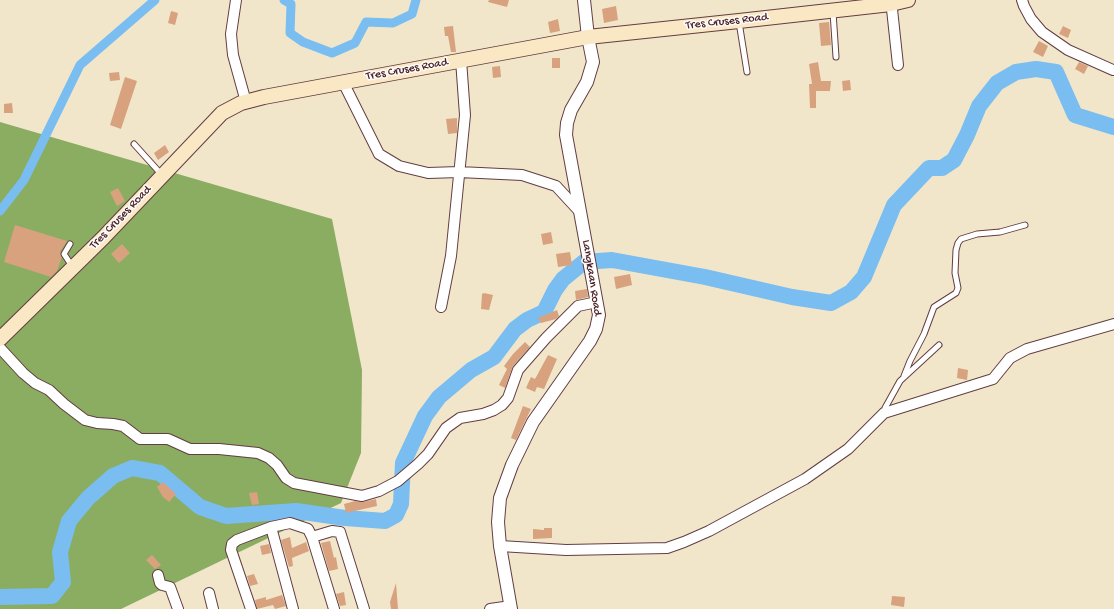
<!DOCTYPE html>
<html>
<head>
<meta charset="utf-8">
<style>
	body { margin:0 }
	canvas { display:block; background:#f1e6ca }
</style>
</head>
<body>
<canvas width="1114" height="609"></canvas>
<script>
const context = document.querySelector('canvas').getContext('2d');
context.lineJoin = 'round';
function fill(path, color) { context.fillStyle = color; context.fill(path, 'evenodd'); }
const toPath = rows => new Path2D(rows.map(r => 'M' + r).join(''));
function strokePath(path, color, width, dash) { context.strokeStyle = color; context.lineWidth = width; context.lineCap = dash ? 'butt' : 'round'; context.setLineDash(dash || []); context.stroke(path); }
function write(font, color, halo, rows, align = 'center') {
  context.font = font + ' "Gochi Hand",sans-serif'; context.lineWidth = 3; context.setLineDash([]); context.textBaseline = 'middle'; context.strokeStyle = halo; context.fillStyle = color; for (const [text, x, y, turn = 0] of rows) {
    context.save(); context.translate(x, y); context.rotate((+turn || 0) * Math.PI / 180); context.textAlign = isNaN(turn) ? turn : align; if (halo) context.strokeText(text, 0, 0); context.fillText(text, 0, 0); context.restore();
  }
}
const forest = toPath([
	[0,122,332,219,362,370,361,453,341,503,121,609,0,609]
]);
const canal = toPath([
	[284,0,291,4,290,33,303,42,332,53,355,43,366,22,393,23,412,14,416,0],
	[0,211,24,180,80,65,155,0]
]);
const river = toPath([
	[0,597,52,596,63,582,60,552,69,521,88,498,113,476,132,468,160,473,200,507,226,516,296,511,345,518,385,521,396,515,401,504,403,463,425,416,439,397,471,370,494,357,515,329,527,320,544,312,555,290,563,279,584,262,612,260,705,277,792,297,831,303,851,292,864,277,894,205,929,168,942,168,954,160,967,135,979,106,997,83,1016,72,1036,69,1056,72,1075,115,1114,127]
]);
const building = toPath([
	[489,0,509,0,507,7,488,2],
	[616,6,618,20,604,23,602,9],
	[171,11,178,13,175,25,168,23],
	[558,19,560,31,550,33,548,22],
	[829,22,831,45,821,46,819,23],
	[453,26,456,52,451,52,448,36,445,36,444,27],
	[1063,26,1071,30,1068,38,1059,34],
	[1039,41,1048,46,1043,57,1033,52],
	[552,58,560,58,560,68,552,68],
	[818,62,821,81,831,81,830,91,816,91,816,108,810,108,809,84,812,84,809,64],
	[1079,62,1088,66,1084,74,1075,69],
	[500,66,501,77,493,78,492,67],
	[119,72,120,80,110,81,109,73],
	[125,77,137,81,121,129,110,125],
	[850,80,851,90,843,91,842,81],
	[12,103,13,113,4,113,4,104],
	[457,118,457,133,448,134,446,119],
	[165,145,169,152,158,160,154,153],
	[118,188,125,201,117,206,110,192],
	[15,225,67,241,60,252,62,257,57,271,51,277,4,262],
	[551,232,553,243,543,245,541,234],
	[122,244,130,253,119,263,111,254],
	[570,252,572,265,558,267,556,254],
	[630,274,632,285,616,289,614,277],
	[587,289,588,297,576,300,575,291],
	[484,293,493,295,489,310,481,309,482,294],
	[557,310,559,316,556,319,541,323,538,318],
	[525,342,530,347,513,366,505,388,499,385,507,369,504,366,513,354],
	[548,355,557,359,544,389,537,387,535,392,526,388,531,377,535,379],
	[958,368,968,370,967,380,957,378],
	[523,406,531,409,516,440,511,438],
	[163,482,176,494,169,502,163,497,157,487],
	[257,492,259,504,252,505,249,493],
	[376,499,377,506,346,513,344,504,355,501,363,502],
	[544,528,552,528,552,538,533,539,533,529,544,530],
	[290,537,292,548,306,542,309,551,292,558,293,566,289,567,281,540],
	[330,541,334,558,336,557,338,569,329,571,321,543],
	[269,544,271,553,262,555,260,546],
	[152,555,161,565,155,569,146,560],
	[254,574,258,584,250,586,247,576],
	[396,583,398,609,391,609,390,602],
	[344,592,346,605,340,606,336,594],
	[282,595,286,606,275,609,273,605,257,609,255,600,266,597,266,600],
	[892,596,905,597,904,607,891,605]
]);
const service = toPath([
	[833,12,836,57],
	[739,22,747,72],
	[134,144,162,175],
	[70,244,64,254,72,266],
	[904,376,910,361,924,334,934,307,956,293,958,288,955,273,956,250,958,243,961,239,977,234,1000,232,1025,225],
	[884,413,885,408,900,381,939,345]
]);
const minor = toPath([
	[236,0,231,34,233,55,246,102],
	[891,0,898,65],
	[1022,0,1024,6,1031,19,1042,32,1068,50,1113,70],
	[343,82,379,154,399,166,428,173,459,172,522,175,556,186,580,212],
	[441,307,451,256,465,115,461,60],
	[0,348,23,373,35,383,49,390,64,404,85,420,97,423,113,424,123,426,140,439,168,439,190,449,219,449,258,453,269,458,277,465,286,478,294,483,362,496,379,491,398,481,418,464,428,454,446,428,460,418,483,414,494,410,502,405,508,398,518,370,546,338,578,306,597,302],
	[271,527,293,609],
	[312,537,332,531,340,532,364,609],
	[500,546,566,550,667,548,684,542,709,531,805,479,848,449,884,413,993,379,1010,358,1027,349,1114,324],
	[158,575,160,583,162,585,170,587,178,609],
	[209,593,213,609],
	[251,609,231,550,232,544,237,540,271,527,290,523,308,529,312,537,334,609],
	[490,609,511,606]
]);
const tertiary = toPath([
	[511,609,500,546,498,522,500,498,512,465,533,422,590,341,596,329,599,315,566,135,567,123,571,110,587,82,593,62,588,37,584,0]
]);
const secondary = toPath([
	[0,339,103,238,222,113,241,103,264,97,588,37,739,21,891,4,908,0]
]);
const streetNames = [
	["Tres Cruses Road",727,22,-6],
	["Tres Cruses Road",407,70,-10],
	["Tres Cruses Road",121,218,-46],
	["Langkaan Road",591,278,81]
];
fill(forest, '#8aad62');
strokePath(canal, '#7abef1', 9);
strokePath(river, '#7abef1', 16);
fill(building, '#d8a27f');
strokePath(service, '#633d43', 7);
strokePath(minor, '#633d43', 12);
strokePath(tertiary, '#633d43', 14);
strokePath(secondary, '#633d43', 16);
strokePath(service, '#fff', 5);
strokePath(minor, '#fff', 10);
strokePath(tertiary, '#fff', 12);
strokePath(secondary, '#fae7c3', 14);
write('12px', '#4a1f2b', '#fdfcf7', streetNames);
</script>
</body>
</html>
